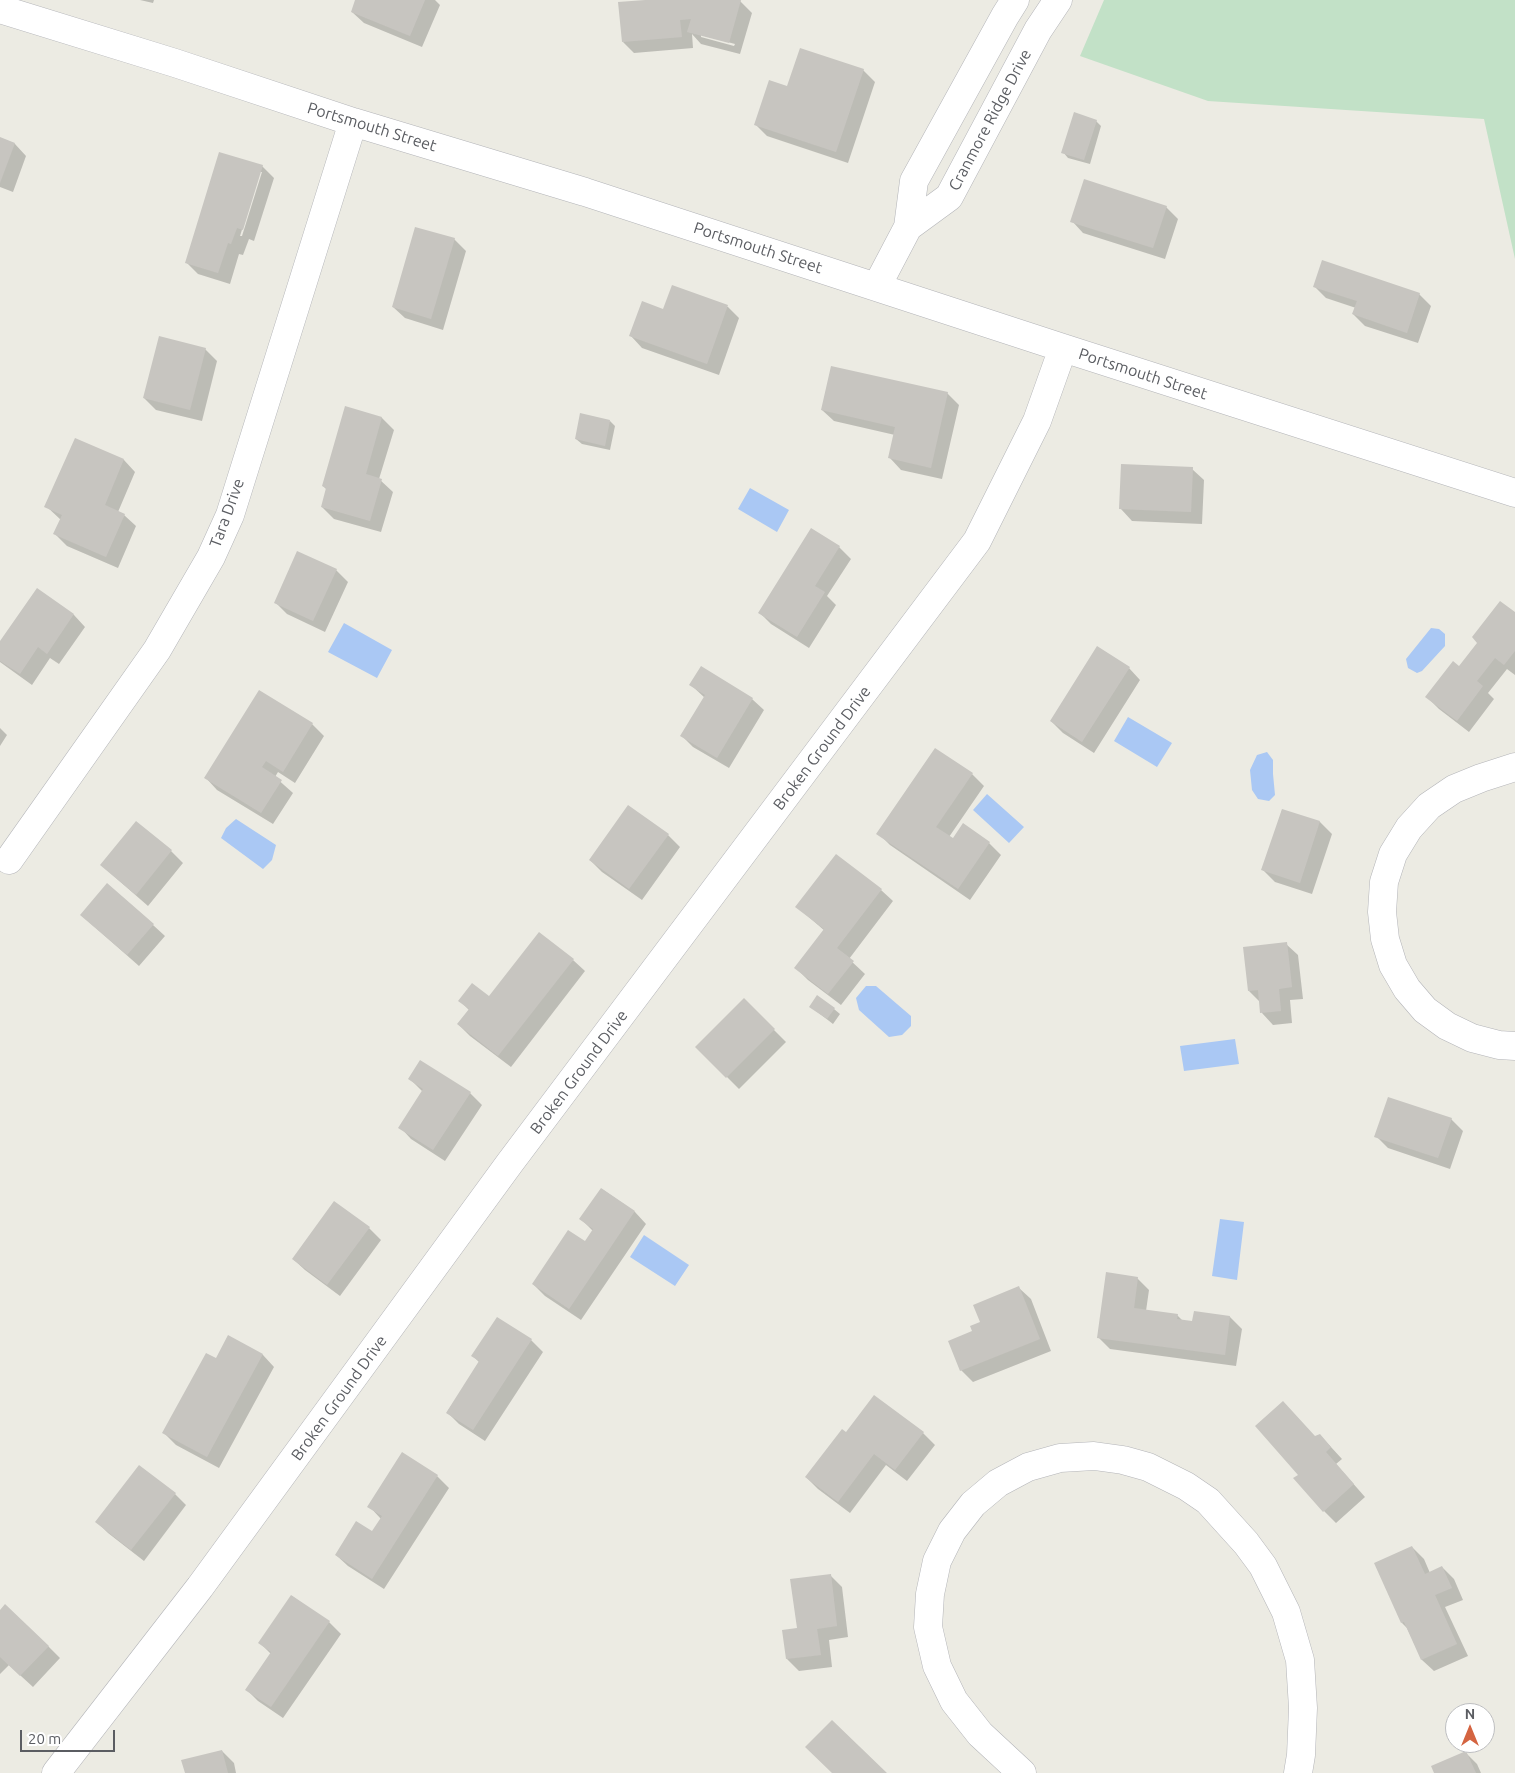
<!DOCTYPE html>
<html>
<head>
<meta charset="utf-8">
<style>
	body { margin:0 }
	#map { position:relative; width:1515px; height:1773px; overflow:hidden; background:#ecebe3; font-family:Ubuntu,sans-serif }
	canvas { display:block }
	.north { position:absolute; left:1445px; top:1703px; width:50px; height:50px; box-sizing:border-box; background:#fff; border:1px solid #bdbec0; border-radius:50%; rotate:0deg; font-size:14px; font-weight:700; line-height:20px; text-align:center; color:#5b5d62 }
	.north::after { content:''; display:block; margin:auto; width:18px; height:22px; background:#d46441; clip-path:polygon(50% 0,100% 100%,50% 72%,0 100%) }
	.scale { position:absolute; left:20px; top:1730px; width:95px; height:22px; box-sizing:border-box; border:2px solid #5b5d62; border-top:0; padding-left:6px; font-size:15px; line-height:18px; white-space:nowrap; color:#5b5d62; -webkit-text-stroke:4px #fff; paint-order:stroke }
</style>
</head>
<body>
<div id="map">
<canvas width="1515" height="1773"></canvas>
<div class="north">N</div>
<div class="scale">20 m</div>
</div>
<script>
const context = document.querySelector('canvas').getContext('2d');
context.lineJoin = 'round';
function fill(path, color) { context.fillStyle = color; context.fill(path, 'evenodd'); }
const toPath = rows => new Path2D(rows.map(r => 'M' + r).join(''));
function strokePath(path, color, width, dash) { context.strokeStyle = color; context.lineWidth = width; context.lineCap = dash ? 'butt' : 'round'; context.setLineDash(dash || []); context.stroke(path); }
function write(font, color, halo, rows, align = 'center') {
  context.font = font + ' Ubuntu,sans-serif'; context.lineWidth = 4; context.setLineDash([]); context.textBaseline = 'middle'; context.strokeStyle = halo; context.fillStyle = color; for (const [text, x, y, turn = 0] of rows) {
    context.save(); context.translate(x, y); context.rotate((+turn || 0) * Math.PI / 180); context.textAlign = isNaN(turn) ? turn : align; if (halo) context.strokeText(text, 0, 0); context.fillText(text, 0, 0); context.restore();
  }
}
const green = toPath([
	[1104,0,1515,0,1515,259,1484,119,1208,101,1080,56]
]);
const water = toPath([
	[750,488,789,510,777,532,738,509],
	[344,623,392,650,377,678,328,652],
	[1431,628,1439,629,1445,634,1445,646,1422,671,1417,673,1408,668,1406,659],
	[1128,717,1172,743,1157,767,1114,741],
	[1267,752,1273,760,1273,774,1275,795,1269,801,1258,799,1252,790,1250,770,1257,755],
	[987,794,1024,827,1009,843,973,810],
	[236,819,276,845,272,860,263,869,221,838,226,828],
	[866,986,876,986,911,1016,911,1026,902,1035,889,1037,859,1010,856,998],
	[1235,1039,1239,1064,1184,1071,1180,1046],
	[1220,1219,1244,1222,1237,1280,1212,1276],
	[644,1235,689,1265,675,1286,630,1257]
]);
const shadow = toPath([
	[140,0,154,0,153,3],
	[357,0,435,0,440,5,422,47,364,23,352,12],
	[659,0,735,0,740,1,752,13,740,54,701,44,692,34,693,48,634,53,623,42],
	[701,35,735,44,734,46,701,37],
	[863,70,875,82,848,163,767,136,756,125,788,88],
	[1096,121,1101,126,1090,164,1068,158,1063,152],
	[0,139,15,144,26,156,13,192,0,187],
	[262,166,274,178,254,241,249,239,243,255,239,254,230,284,198,274,187,263],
	[260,172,262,172,242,236,240,236],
	[1166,207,1178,219,1165,259,1083,233,1072,221],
	[454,239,466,251,443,330,405,318,393,307],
	[672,287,728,307,739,318,719,375,642,348,631,336,664,311],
	[1315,287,1419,294,1431,306,1418,343,1365,326,1353,314,1356,308,1326,298],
	[205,349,217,361,202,421,156,410,144,398],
	[947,393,959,405,942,479,901,470,890,458,895,435,834,421,822,410],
	[346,408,382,418,394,430,379,479,393,492,381,532,334,519,322,507,327,490,323,486],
	[610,421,615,426,610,450,582,444,576,439],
	[75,440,124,460,135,472,118,512,124,515,136,526,118,568,67,546,55,534,61,520,46,506],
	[1192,469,1204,480,1202,524,1132,521,1121,509],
	[839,547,851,559,827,596,836,605,809,648,771,624,760,613],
	[336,570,348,582,325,632,287,614,275,602],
	[37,590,74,615,85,627,59,664,50,658,32,685,0,662,0,643],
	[1515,614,1515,675,1507,669,1488,693,1494,699,1469,732,1439,709,1427,697],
	[1129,668,1140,680,1094,753,1063,733,1051,721],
	[691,685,752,699,764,710,729,768,693,747,682,736,705,698],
	[312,724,324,736,295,783,278,772,275,777,293,793,273,824,217,790,206,778],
	[0,728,7,735,0,746],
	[972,774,984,786,949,837,953,840,989,843,1001,855,970,900,890,845,878,833],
	[1282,810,1320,822,1332,834,1312,894,1275,882,1263,870],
	[136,823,171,851,183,863,148,906,101,865],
	[668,835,680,847,642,900,602,872,590,860],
	[881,890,893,901,849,959,865,974,841,1005,808,980,796,968,825,931,797,907],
	[81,915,153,925,165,936,139,966],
	[1286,944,1298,955,1303,999,1290,1000,1292,1023,1273,1025,1262,1013,1260,1002,1249,991],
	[573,960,585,971,511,1067,470,1036,458,1024,469,1010,460,1001,489,998],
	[744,1000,786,1042,739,1089,697,1047],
	[811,1007,834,1009,840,1014,833,1024],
	[410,1079,470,1093,482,1105,445,1161,411,1139,400,1127,423,1092],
	[1451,1119,1463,1131,1450,1169,1388,1148,1376,1136],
	[602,1189,635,1212,646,1224,581,1320,545,1296,533,1284,585,1243,593,1231,581,1219],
	[369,1228,381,1240,340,1296,305,1270,293,1259],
	[1137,1278,1149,1290,1146,1311,1177,1315,1183,1321,1193,1323,1230,1317,1242,1329,1236,1366,1110,1349,1098,1337],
	[1019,1288,1031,1299,1051,1351,973,1382,961,1370,974,1332],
	[229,1337,263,1355,274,1367,219,1468,176,1445,164,1433,216,1360],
	[531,1340,543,1352,485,1441,459,1424,447,1412,480,1363,473,1356],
	[874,1396,923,1433,935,1445,907,1481,886,1465,850,1513,818,1489,806,1477,846,1434],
	[1320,1435,1342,1459,1336,1464,1365,1497,1336,1523,1324,1511,1315,1438],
	[437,1476,449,1488,384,1589,348,1566,336,1555,372,1533,381,1519,369,1506],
	[175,1494,186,1505,144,1561,108,1533,97,1522],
	[1412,1547,1424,1559,1430,1573,1442,1567,1454,1579,1463,1600,1445,1607,1468,1656,1434,1671,1422,1660,1407,1628,1402,1623],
	[830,1575,842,1587,848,1637,829,1640,832,1667,799,1671,787,1659,798,1629],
	[292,1596,329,1622,341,1634,283,1718,258,1701,247,1690,271,1654,260,1643],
	[0,1611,48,1646,60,1658,33,1687,9,1665,0,1674],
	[222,1751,234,1763,236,1773,186,1773],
	[1465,1752,1477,1764,1481,1773,1435,1773]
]);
const building = toPath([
	[355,0,425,0,410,36,351,12],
	[645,0,741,0,729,43,687,32,691,19,680,20,682,37,622,42,618,2],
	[800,48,864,69,836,152,754,125,769,80,787,86],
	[1074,112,1097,120,1084,160,1061,153],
	[0,137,15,143,0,183],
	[219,152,263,165,243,230,237,228,231,244,228,243,218,273,185,263],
	[1084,179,1167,206,1153,248,1070,222],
	[415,227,455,238,431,319,392,307],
	[1322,260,1420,293,1407,333,1352,314,1357,301,1313,287],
	[672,285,728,305,707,364,629,336,642,301,663,309],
	[159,336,206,348,190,410,143,398],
	[831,366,948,392,931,468,888,458,895,427,821,410],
	[345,406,382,417,366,474,382,479,370,521,321,507,326,488,322,486],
	[580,413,610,420,605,446,575,439],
	[75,438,124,459,105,505,125,514,106,557,53,534,62,515,44,507],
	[1121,464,1193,467,1191,512,1119,509],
	[811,528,840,546,815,586,825,592,797,637,758,613],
	[297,551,337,569,313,621,274,603],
	[37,588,74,614,47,654,38,647,20,674,0,661,0,641],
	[1500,601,1515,612,1515,651,1504,665,1495,658,1477,681,1483,686,1457,721,1425,697,1453,661,1459,666,1477,643,1472,637],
	[1097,646,1130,667,1082,742,1050,721],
	[701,666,753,698,717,758,680,736,705,695,689,685],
	[259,690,313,723,283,772,266,761,262,767,282,780,261,813,204,778],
	[935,748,973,773,936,827,953,838,963,823,990,842,958,889,876,834],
	[628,805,669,834,629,889,589,860],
	[1282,809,1320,821,1300,883,1261,870],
	[136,821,172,850,136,895,100,865],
	[836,854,882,889,837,948,854,961,828,994,794,968,824,929,795,907],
	[107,883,154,924,127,955,80,915],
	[539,932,574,959,498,1056,457,1024,469,1009,458,1001,472,983,489,996],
	[1287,942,1292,987,1279,989,1281,1011,1260,1013,1258,990,1248,991,1243,947],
	[817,995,835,1008,827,1019,809,1007],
	[744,998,775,1029,726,1078,695,1047],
	[420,1060,471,1092,433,1150,398,1128,423,1089,408,1079],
	[1388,1097,1452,1118,1438,1158,1374,1137],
	[601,1188,635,1211,569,1309,532,1284,568,1230,585,1241,593,1229,579,1219],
	[334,1201,370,1227,327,1285,292,1259],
	[1106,1272,1138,1277,1134,1308,1178,1314,1177,1319,1192,1321,1194,1311,1230,1316,1225,1355,1097,1338],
	[1019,1286,1040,1339,960,1371,948,1341,972,1331,970,1326,980,1322,973,1305],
	[497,1317,532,1339,473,1430,446,1413,479,1361,471,1356],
	[228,1335,263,1354,207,1457,162,1433,206,1353,216,1358],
	[874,1395,924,1432,895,1470,874,1454,838,1502,805,1477,842,1429,846,1432],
	[1283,1401,1315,1436,1320,1434,1331,1447,1326,1452,1354,1484,1323,1512,1293,1478,1298,1475,1255,1426],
	[402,1452,438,1475,372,1579,335,1555,356,1521,372,1531,382,1516,367,1507],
	[139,1465,176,1493,131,1550,95,1522],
	[1412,1546,1425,1574,1442,1566,1452,1588,1435,1595,1457,1644,1421,1660,1404,1622,1401,1623,1374,1563],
	[831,1574,837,1626,817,1629,821,1655,786,1659,782,1630,797,1628,790,1579],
	[291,1595,330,1621,271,1707,245,1690,271,1652,258,1643],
	[5,1604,49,1646,20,1676,0,1657,0,1610],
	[832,1720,887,1773,832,1773,805,1747],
	[222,1750,228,1773,185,1773,181,1760],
	[1466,1751,1476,1773,1434,1773,1431,1766]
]);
const minor = toPath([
	[0,9,175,63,353,122,585,192,1063,348,1515,493],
	[908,227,949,197,1038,30,1058,0],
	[877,286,908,227,914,181,1005,16,1015,0],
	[1515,767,1481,778,1454,789,1429,806,1409,828,1393,854,1384,882,1382,912,1385,939,1393,965,1407,989,1425,1010,1447,1026,1472,1038,1499,1045,1515,1046],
	[9,860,157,650,211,557,230,515,353,122],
	[56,1773,200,1587,509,1164,977,541,1037,421,1063,348],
	[1022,1773,980,1734,954,1701,937,1666,928,1627,930,1594,937,1561,952,1531,973,1504,998,1483,1028,1467,1060,1458,1094,1456,1123,1460,1148,1467,1186,1486,1208,1501,1246,1543,1263,1566,1286,1612,1300,1660,1303,1708,1301,1755,1298,1773]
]);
const streetNames = [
	["Cranmore Ridge Drive",990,120,-62],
	["Portsmouth Street",372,127,17],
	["Portsmouth Street",758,248,18],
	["Portsmouth Street",1143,374,18],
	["Tara Drive",227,513,-70],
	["Broken Ground Drive",822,748,-53],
	["Broken Ground Drive",579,1072,-53],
	["Broken Ground Drive",339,1398,-54]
];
fill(green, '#c2e1c7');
fill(water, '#aac8f4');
fill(shadow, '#0003');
fill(building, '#c7c5c0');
strokePath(minor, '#b3b4b8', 29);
strokePath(minor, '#fff', 28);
write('16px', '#5b5d62', '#fff', streetNames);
</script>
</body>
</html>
